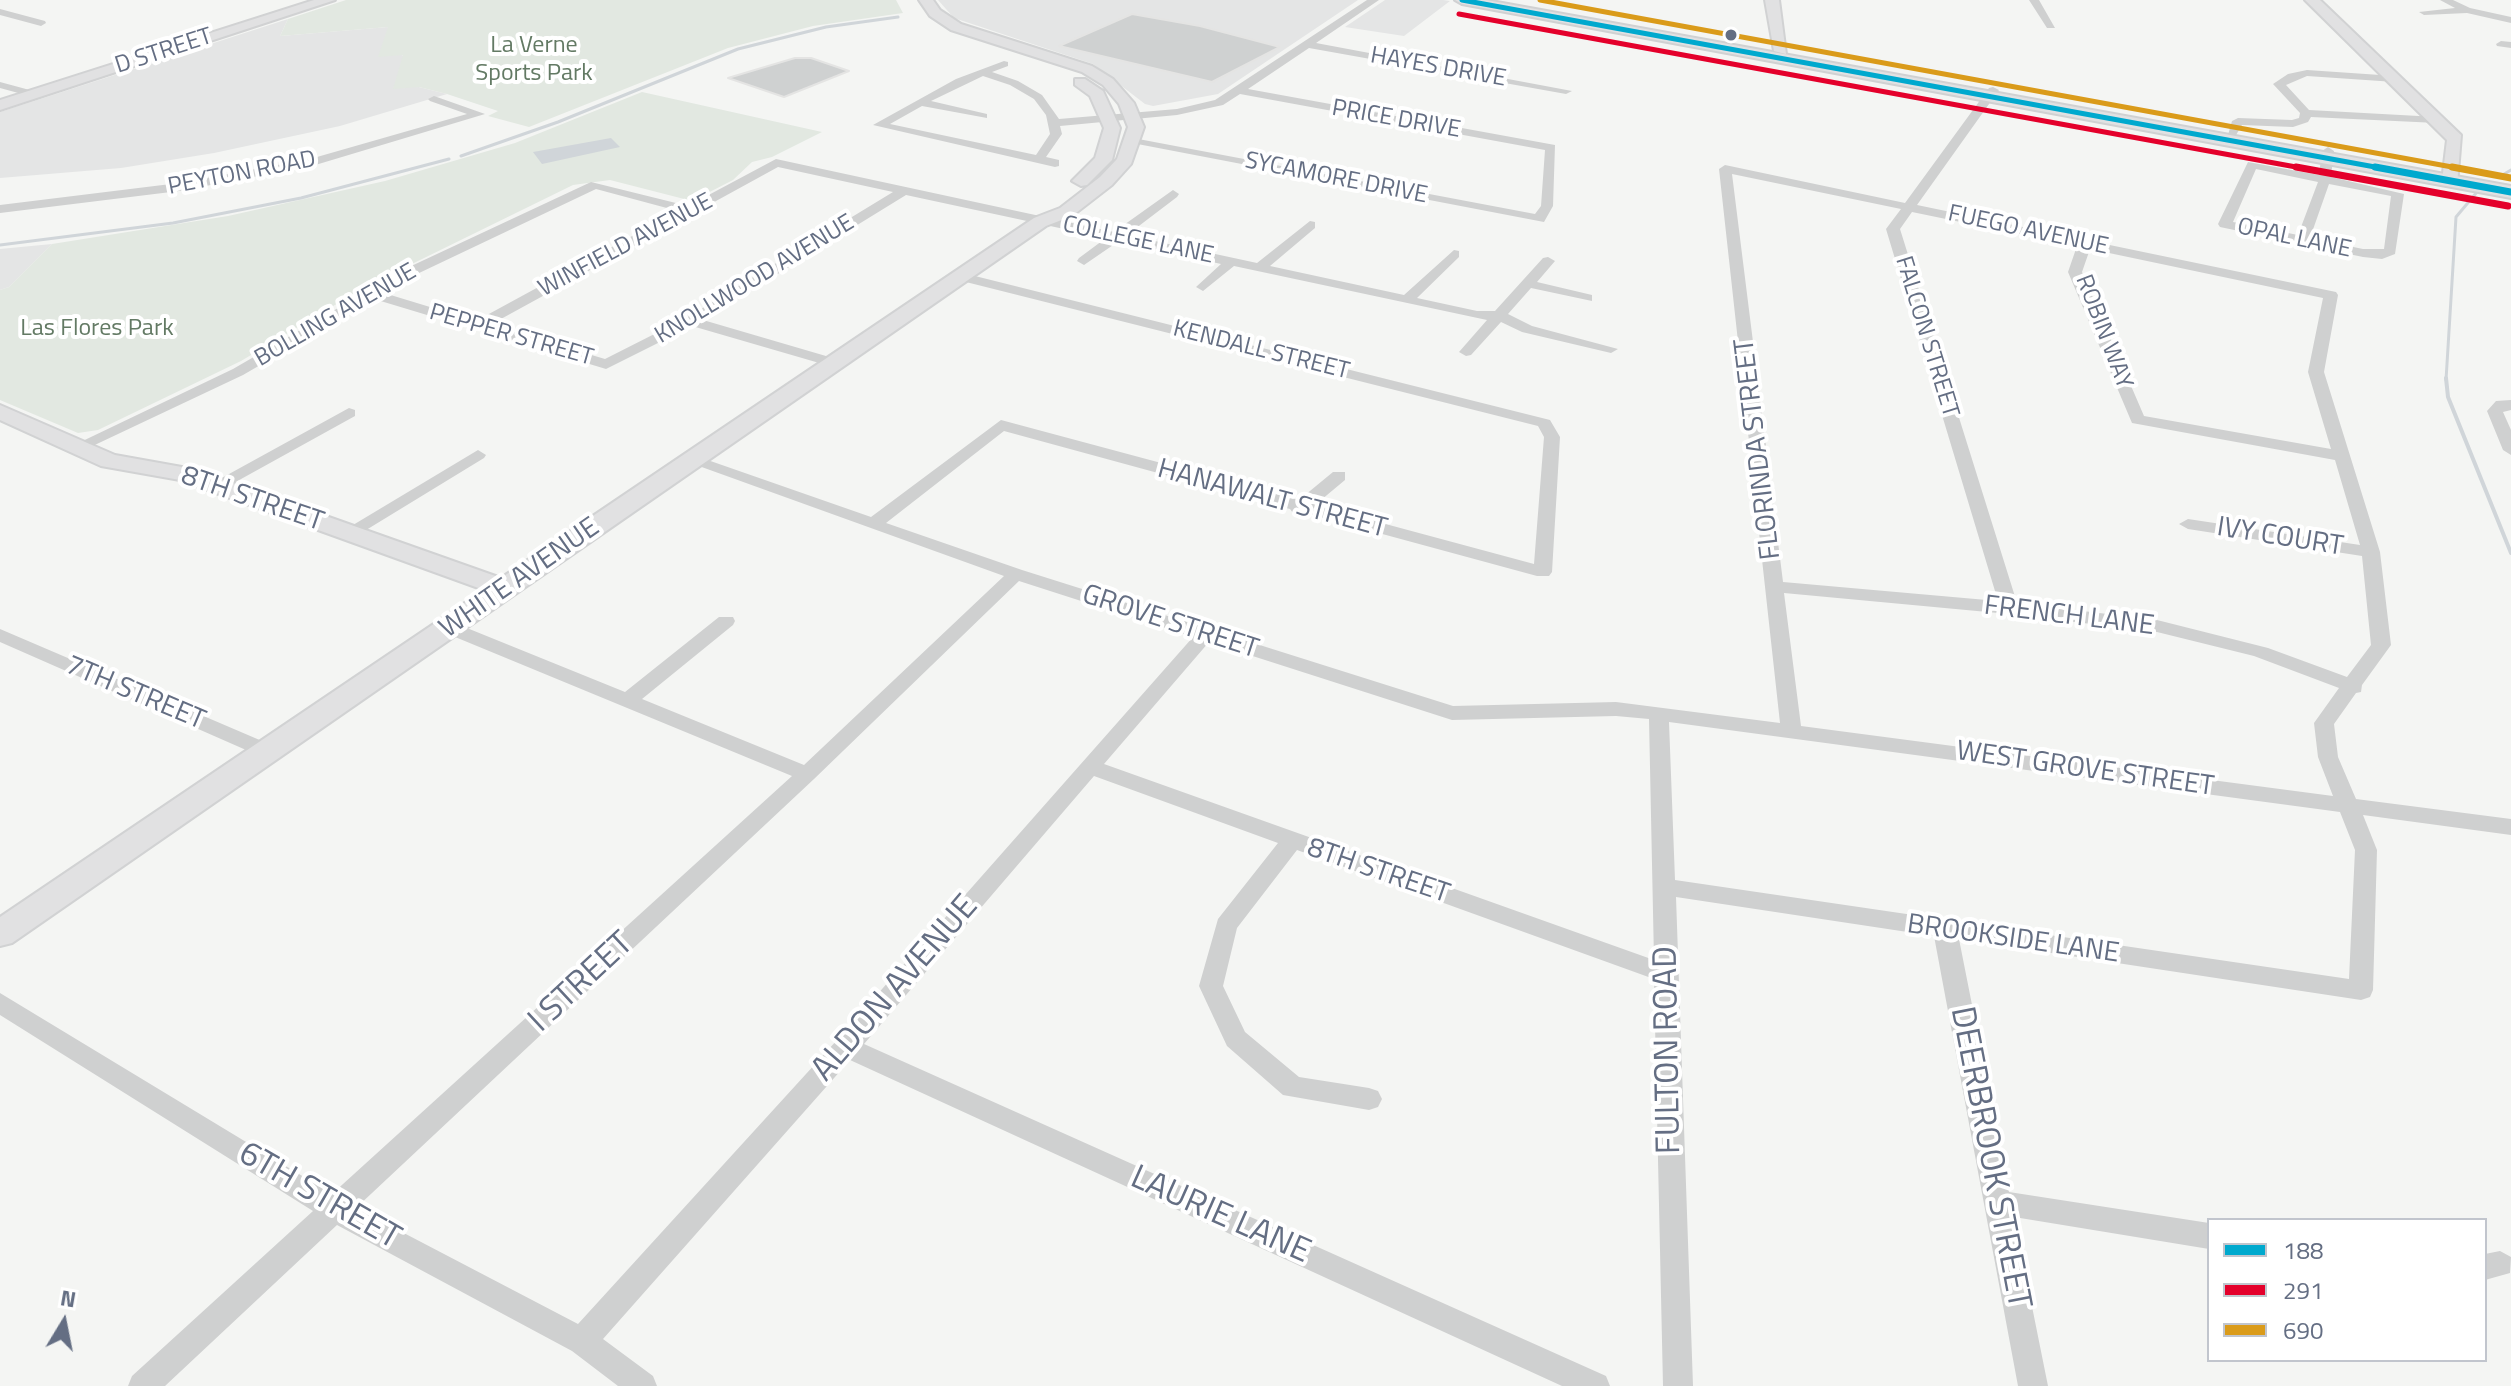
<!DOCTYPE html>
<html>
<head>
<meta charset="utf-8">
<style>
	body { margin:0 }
	#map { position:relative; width:2511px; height:1386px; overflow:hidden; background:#f4f5f3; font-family:"Titillium Web",sans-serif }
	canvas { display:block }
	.legend { position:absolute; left:2207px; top:1218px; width:280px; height:144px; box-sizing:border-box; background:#fff; border:2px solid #c1c5cd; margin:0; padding:10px 14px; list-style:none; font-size:24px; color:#646e83 }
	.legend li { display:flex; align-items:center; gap:16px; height:40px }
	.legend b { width:40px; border:2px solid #c1c5cd }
	.north { position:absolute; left:24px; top:1282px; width:80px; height:80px; -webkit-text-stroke:6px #fff; paint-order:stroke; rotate:10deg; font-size:22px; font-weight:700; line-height:32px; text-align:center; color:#646e83 }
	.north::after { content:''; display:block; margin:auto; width:28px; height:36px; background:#646e83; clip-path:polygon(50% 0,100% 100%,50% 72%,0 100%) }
</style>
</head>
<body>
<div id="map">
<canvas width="2511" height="1386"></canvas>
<ul class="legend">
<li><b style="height:10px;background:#00a9ce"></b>188</li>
<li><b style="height:10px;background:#e4002b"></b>291</li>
<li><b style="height:10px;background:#da9b1a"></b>690</li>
</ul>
<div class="north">N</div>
</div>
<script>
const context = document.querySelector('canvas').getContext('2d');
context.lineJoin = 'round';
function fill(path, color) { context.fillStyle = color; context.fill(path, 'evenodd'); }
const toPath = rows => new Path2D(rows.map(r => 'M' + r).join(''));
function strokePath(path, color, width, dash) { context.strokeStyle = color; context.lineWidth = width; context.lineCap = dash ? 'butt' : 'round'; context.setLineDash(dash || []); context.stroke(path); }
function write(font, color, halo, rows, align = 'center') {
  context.font = font + ' "Titillium Web",sans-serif'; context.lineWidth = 8; context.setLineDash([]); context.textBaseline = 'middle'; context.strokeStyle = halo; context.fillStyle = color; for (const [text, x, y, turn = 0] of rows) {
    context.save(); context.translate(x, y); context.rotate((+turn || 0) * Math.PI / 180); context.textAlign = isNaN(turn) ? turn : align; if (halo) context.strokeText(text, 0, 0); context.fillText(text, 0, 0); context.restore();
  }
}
const built = toPath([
	[938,0,1358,0,1218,94,1153,106,1145,104,1093,64,954,18],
	[1385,0,1443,0,1450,1,1404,36,1345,27],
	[288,19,280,36,388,27,419,87,447,94,340,126,214,153,121,168,0,178,0,112],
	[52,244,9,287,0,290,0,249]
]);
const green = toPath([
	[346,0,896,0,903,13,813,26,728,48,529,127,488,116,498,111,447,94,419,87,393,89,403,55,378,57,388,27,280,36,288,19],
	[642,92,822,132,772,157,752,162,733,180,692,201,610,180,573,185,365,287,241,361,98,430,78,433,0,400,0,290,9,287,52,244,228,216,385,181,515,143]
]);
const water = toPath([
	[611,138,620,147,542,164,533,152]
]);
const streamFar1 = toPath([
	[461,156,558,122,738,49,826,27,898,17],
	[2499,177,2511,170],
	[0,245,173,223,301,198,449,159],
	[2446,380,2456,217,2477,192]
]);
const stream = toPath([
	[2446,378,2448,397,2511,553]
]);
const building = toPath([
	[1132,14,1200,26,1280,47,1212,82,1059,46,1132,14],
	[795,58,811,58,849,71,784,97,728,78,795,58]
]);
const street = toPath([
	[1367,0,1379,0,1316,43,1572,91,1566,94,1309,48,1248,89,1555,145,1553,206,1544,222,1127,142,1133,138,1535,214,1541,206,1545,150,1240,94,1223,105,1177,115,1060,126,1062,134,1046,157,1059,160,1059,166,1055,167,873,125,956,79,1004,61,1008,62,1008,66,992,72,1018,81,1042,95,1059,119,1177,109,1215,100,1367,0],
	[983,76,1010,85,1034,99,1046,115,1050,134,1036,155,890,124,922,106,987,118,987,114,931,101,983,76],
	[2029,0,2039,0,2055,28,2047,28,2029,0],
	[2440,0,2453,0,2470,8,2511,17,2511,23,2467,13,2424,15,2419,12,2455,8,2440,0],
	[0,9,45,21,46,23,41,26,0,15,0,9],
	[2501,41,2511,42,2511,48,2497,46,2496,44,2501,41],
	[2307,70,2395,76,2400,79,2395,82,2307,76,2286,85,2309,110,2437,117,2443,120,2437,123,2311,117,2308,122,2293,127,2242,125,2236,135,2228,135,2232,121,2238,118,2292,120,2299,118,2300,113,2273,84,2288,74,2307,70],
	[0,82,37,92,39,94,33,97,0,88,0,82],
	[1993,87,1999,90,1917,205,2336,292,2338,295,2324,372,2380,552,2391,645,2362,685,2361,692,2356,693,2334,724,2338,757,2356,799,2511,819,2511,835,2363,815,2377,850,2373,990,2370,997,2361,1000,1959,939,2009,1192,2209,1223,2209,1249,2014,1217,2048,1386,2018,1386,1934,936,1676,897,1693,1386,1663,1386,1654,979,1297,850,1237,928,1223,986,1245,1032,1299,1077,1369,1088,1378,1091,1382,1099,1378,1107,1369,1110,1283,1095,1227,1046,1199,986,1218,919,1278,843,1094,776,864,1044,1606,1376,1610,1386,1562,1386,850,1060,603,1339,653,1376,657,1386,618,1386,572,1351,337,1225,165,1386,128,1386,132,1376,313,1211,0,1015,0,993,332,1194,792,776,443,632,440,628,443,624,457,624,625,692,719,617,733,617,735,621,733,625,642,699,804,765,1004,576,685,461,693,456,699,457,871,517,1001,420,1299,500,1333,472,1345,472,1345,480,1315,505,1534,564,1544,437,1538,426,958,280,956,277,963,273,1550,420,1560,437,1552,572,1549,576,1537,576,1305,513,1293,513,1290,509,1004,431,886,523,1022,570,1453,706,1616,702,1780,723,1719,169,1725,165,1905,203,1989,88,1993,87],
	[1732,174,1901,209,1886,229,1998,601,1783,582,1732,174],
	[1912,212,2077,246,2068,272,2132,423,2335,460,2360,545,2188,519,2179,524,2188,529,2362,556,2371,645,2347,677,2268,648,2157,620,2017,603,1900,229,1912,212],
	[2090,249,2323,298,2308,372,2331,449,2144,416,2082,272,2090,249],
	[1019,581,1193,637,837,1040,578,1324,356,1208,814,779,1019,581],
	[1784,593,2009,614,2157,632,2254,656,2339,688,2314,723,2318,757,2333,796,1801,726,1784,593],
	[1209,642,1452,720,1616,716,1649,719,1654,960,1104,764,1209,642],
	[1669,722,2340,812,2355,850,2349,979,1675,880,1669,722],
	[434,96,485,114,312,166,179,191,0,213,0,205,179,183,310,159,467,114,430,101,428,99,434,96],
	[2328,147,2334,151,2331,177,2404,194,2395,254,2382,259,2363,257,2220,227,2218,224,2248,162,2319,175,2322,151,2328,147],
	[2256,169,2318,182,2298,235,2233,222,2256,169],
	[2329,184,2391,196,2384,249,2363,249,2310,238,2329,184],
	[776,159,1114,232,1173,190,1179,194,1177,197,1127,235,1257,263,1310,221,1315,222,1315,228,1270,266,1404,295,1454,250,1459,251,1459,257,1417,298,1477,311,1495,311,1543,258,1548,257,1555,261,1537,282,1592,295,1592,301,1531,288,1508,314,1532,326,1618,349,1611,353,1522,332,1501,322,1471,355,1466,356,1459,352,1487,320,1234,266,1203,291,1196,287,1221,264,1119,241,1084,265,1077,261,1079,258,1106,238,906,195,703,320,843,361,843,367,833,367,692,326,606,369,374,299,243,375,82,451,76,453,68,448,233,369,407,268,591,182,688,206,776,159],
	[778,167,893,192,686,318,605,359,490,325,778,167],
	[596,189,678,211,476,321,384,293,417,274,596,189],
	[2511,400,2511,410,2503,412,2511,430,2511,455,2503,450,2487,411,2496,401,2511,400],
	[349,408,355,410,355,416,223,489,211,489,209,485,349,408],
	[478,450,486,455,484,458,353,538,347,539,338,534,478,450],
	[0,629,276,747,279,752,269,759,262,757,0,642,0,629],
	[2500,1251,2511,1257,2510,1273,2485,1280,2485,1254,2500,1251]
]);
const secondary = toPath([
	[314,0,335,0,0,110,0,100,314,0],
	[919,0,933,0,940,10,961,24,1092,66,1113,79,1134,103,1144,127,1131,164,1112,185,1072,216,1046,226,12,943,0,946,0,917,484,590,180,480,101,466,0,420,0,405,115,455,193,469,501,578,1034,218,1060,208,1100,177,1117,159,1128,127,1119,104,1103,85,1082,72,951,30,930,16,919,0],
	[1765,0,1779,0,1786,54,1774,51,1765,0],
	[2305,0,2320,0,2461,135,2457,185,2451,186,2442,181,2447,140,2305,0],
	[1075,79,1085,79,1103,91,1120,128,1112,160,1087,185,1081,186,1072,181,1095,158,1104,128,1090,96,1075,85,1075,79]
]);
const primary = toPath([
	[1455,0,1486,0,2511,186,2511,198,1462,4,1455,0]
]);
const bus1Far1 = toPath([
	[1462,0,2386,169]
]);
const bus1 = toPath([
	[2375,167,2511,192]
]);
const bus2Far1 = toPath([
	[1459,14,2307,169]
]);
const bus2 = toPath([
	[2296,167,2508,206]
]);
const bus3Far1 = toPath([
	[1540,0,2463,169]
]);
const bus3 = toPath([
	[2452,167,2511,178]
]);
const markers = [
	[1731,35,7,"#646e83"]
];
const farParknames = [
	["La Verne",534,46],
	["Sports Park",534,74],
	["Las Flores Park",97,329]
];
const farStreetnames = [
	["D STREET",164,52,-18],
	["HAYES DRIVE",1438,68,10],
	["PRICE DRIVE",1396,120,10],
	["PEYTON ROAD",242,174,-11],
	["SYCAMORE DRIVE",1336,179,11],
	["FUEGO AVENUE",2028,231,12],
	["OPAL LANE",2294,239,12],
	["COLLEGE LANE",1138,241,12],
	["WINFIELD AVENUE",626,246,-28],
	["KNOLLWOOD AVENUE",755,280,-31],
	["BOLLING AVENUE",336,316,-30],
	["ROBIN WAY",2103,332,69],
	["PEPPER STREET",511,336,16],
	["FALCON STREET",1926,337,73],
	["KENDALL STREET",1261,351,14]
];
const streetNames = [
	["FLORINDA STREET",1759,449,-97],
	["8TH STREET",252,500,19],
	["HANAWALT STREET",1272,500,15],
	["IVY COURT",2280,538,9],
	["WHITE AVENUE",520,579,-35],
	["FRENCH LANE",2069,617,7],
	["GROVE STREET",1170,623,18],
	["7TH STREET",135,694,23],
	["WEST GROVE STREET",2085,770,8],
	["8TH STREET",1378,872,19],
	["BROOKSIDE LANE",2013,940,8]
];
const nearStreetnames = [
	["I STREET",582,983,-43],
	["ALDON AVENUE",896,989,-49],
	["FULTON ROAD",1669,1050,-91],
	["DEERBROOK STREET",1989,1158,79],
	["6TH STREET",319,1197,30],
	["LAURIE LANE",1220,1216,24]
];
fill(built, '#e4e5e5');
fill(green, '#e2e8e1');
fill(water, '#d0d5d9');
strokePath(streamFar1, '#d0d5d9', 3);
strokePath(stream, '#d0d5d9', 4);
fill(building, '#cfd1d1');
strokePath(building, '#e4e4e3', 2);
strokePath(secondary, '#d1d2d3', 4);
strokePath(primary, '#d0d1d2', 4);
fill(street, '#cfd0d0');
fill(secondary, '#e1e1e2');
fill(primary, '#e1e1e2');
strokePath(bus1Far1, '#00a9ce', 5);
strokePath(bus1, '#00a9ce', 7);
strokePath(bus2Far1, '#e4002b', 5);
strokePath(bus2, '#e4002b', 7);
strokePath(bus3Far1, '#da9b1a', 5);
strokePath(bus3, '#da9b1a', 7);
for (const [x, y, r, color] of markers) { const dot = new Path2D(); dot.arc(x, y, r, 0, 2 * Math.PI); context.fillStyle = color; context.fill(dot); strokePath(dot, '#fff', 3); }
write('24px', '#637a64', '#fff', farParknames);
write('24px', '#646e83', '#fff', farStreetnames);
write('28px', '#646e83', '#fff', streetNames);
write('34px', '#646e83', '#fff', nearStreetnames);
</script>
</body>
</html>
